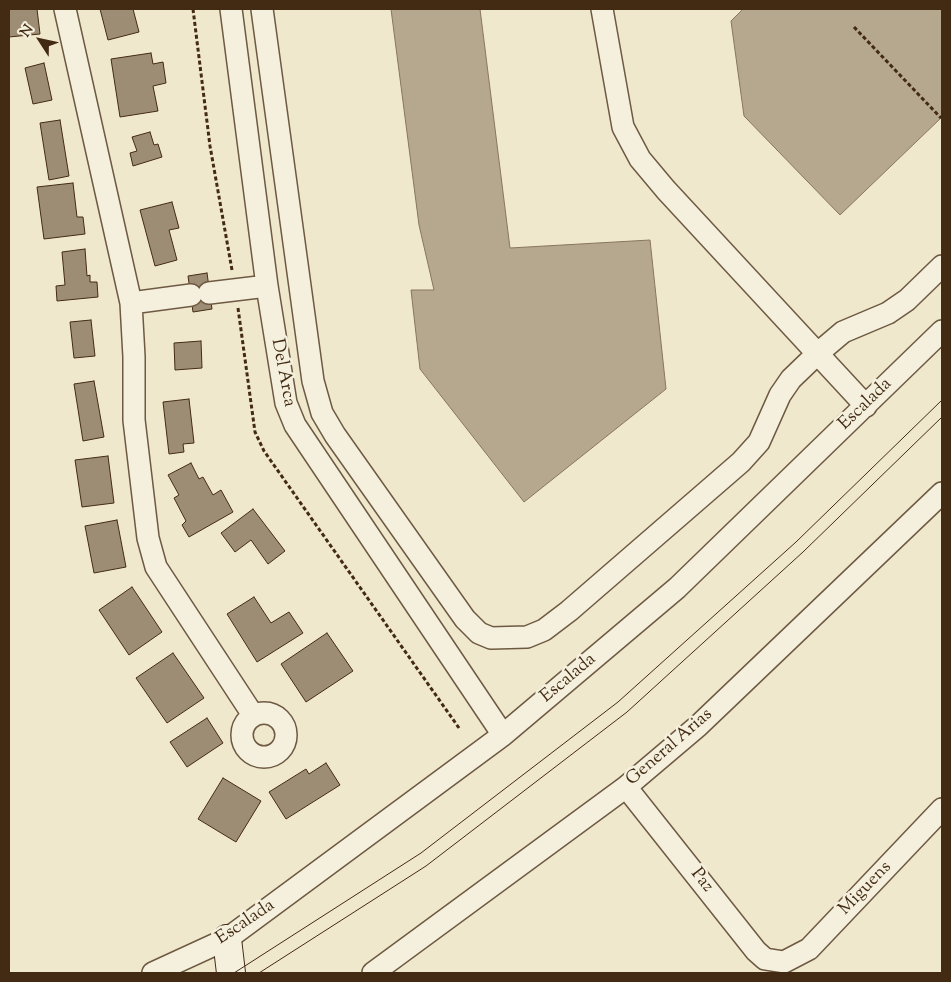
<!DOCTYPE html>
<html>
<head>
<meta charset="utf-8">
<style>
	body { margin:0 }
	#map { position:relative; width:951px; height:982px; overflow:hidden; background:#f0e8cd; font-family:"Sorts Mill Goudy",serif }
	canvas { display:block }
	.frame { position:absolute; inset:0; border:10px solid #432b13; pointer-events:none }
	.north { position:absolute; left:15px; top:15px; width:50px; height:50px; -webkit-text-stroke:4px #f5f0de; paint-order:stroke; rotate:305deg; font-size:14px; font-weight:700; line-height:20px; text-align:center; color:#432b13 }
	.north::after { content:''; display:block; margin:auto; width:18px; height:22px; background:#432b13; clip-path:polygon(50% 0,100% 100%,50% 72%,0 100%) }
</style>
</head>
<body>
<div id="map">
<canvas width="951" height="982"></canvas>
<div class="frame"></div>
<div class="north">N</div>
</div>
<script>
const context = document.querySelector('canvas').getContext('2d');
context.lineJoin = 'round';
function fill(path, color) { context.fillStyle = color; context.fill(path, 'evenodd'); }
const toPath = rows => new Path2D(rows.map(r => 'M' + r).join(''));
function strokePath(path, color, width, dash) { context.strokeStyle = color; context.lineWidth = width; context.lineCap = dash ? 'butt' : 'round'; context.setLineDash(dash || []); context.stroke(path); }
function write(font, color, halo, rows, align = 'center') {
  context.font = font + ' "Sorts Mill Goudy",serif'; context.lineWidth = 5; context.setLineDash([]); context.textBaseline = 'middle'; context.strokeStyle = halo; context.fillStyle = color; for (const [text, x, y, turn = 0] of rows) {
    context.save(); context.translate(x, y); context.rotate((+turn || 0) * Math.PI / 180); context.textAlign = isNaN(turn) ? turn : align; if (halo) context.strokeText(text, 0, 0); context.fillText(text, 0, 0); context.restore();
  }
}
const water = toPath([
	[391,9,480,9,510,248,650,240,666,389,524,502,420,369,411,290,434,290,419,225,391,9],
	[743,9,942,9,942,117,840,215,744,116,731,21,743,9]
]);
const building = toPath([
	[9,9,37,9,40,34,9,37,9,9],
	[100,9,133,9,139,32,108,40,100,9],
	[151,53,153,64,163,62,166,83,153,86,158,111,120,117,111,59,151,53],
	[44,63,52,100,33,104,25,68,44,63],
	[60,120,69,176,49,180,40,123,60,120],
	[150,132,154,145,158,144,162,157,133,166,130,153,137,151,132,137,150,132],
	[73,183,77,217,83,217,85,234,44,239,37,187,73,183],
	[172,202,179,228,169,230,177,260,155,266,140,210,172,202],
	[85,249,87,276,90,275,90,282,97,282,98,297,57,301,56,286,65,285,62,252,85,249],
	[207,273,212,309,193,312,188,276,207,273],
	[91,320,95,356,74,358,70,322,91,320],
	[201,341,202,368,175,370,174,343,201,341],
	[94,381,104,437,83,441,74,384,94,381],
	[189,399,194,443,183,444,184,452,169,454,163,402,189,399],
	[108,456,114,503,82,507,75,460,108,456],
	[191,463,199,479,203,477,213,495,221,490,233,512,189,537,182,525,186,521,174,498,179,495,168,475,191,463],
	[253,509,285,551,268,564,251,540,235,552,221,533,253,509],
	[117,520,126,567,94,573,85,526,117,520],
	[132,587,162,632,129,655,99,610,132,587],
	[254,597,271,623,289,612,303,633,257,662,227,614,254,597],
	[327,633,353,671,306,702,281,664,327,633],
	[173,653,204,698,167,723,136,678,173,653],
	[207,718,223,743,187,767,170,742,207,718],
	[326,763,340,785,286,819,269,792,306,769,309,774,326,763],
	[223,778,261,801,236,842,198,819,223,778]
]);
const path = toPath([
	[193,9,210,146,232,270],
	[854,27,941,118],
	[238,308,255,432,264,451,459,728]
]);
const street = toPath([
	[65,9,131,303,134,357,134,420,148,538,156,567,253,715],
	[231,9,267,286,286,403,295,425,503,735],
	[262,9,313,381,322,413,335,435,465,619,479,633,491,638,527,637,544,630,569,611,741,462,759,442,780,395,791,379,817,354,843,332,888,313,907,300,942,266],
	[602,9,623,127,640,159,666,190,866,406],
	[209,293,267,286],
	[131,303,191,295],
	'242 735a22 22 0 1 1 44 0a22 22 0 1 1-44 0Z',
	[626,787,756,951,765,959,784,962,809,949,942,809],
	[153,973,227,939,503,735,677,588,942,331],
	[373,973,626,787,698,726,942,493]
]);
const secondary = toPath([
	[227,939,231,973]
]);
const tram = toPath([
	[234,973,421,853,618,702,796,542,942,400],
	[259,973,426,866,627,712,803,552,942,417]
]);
const streetNames = [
	["Del Arca",282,373,79],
	["Escalada",866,405,-44],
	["Escalada",569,679,-40],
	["General Arias",670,748,-41],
	["Paz",701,881,52],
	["Miguens",866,889,-46],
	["Escalada",246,923,-34]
];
fill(water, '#b5a88e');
strokePath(water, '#87765d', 1);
fill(building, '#9d8d74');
strokePath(building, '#432b13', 1);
strokePath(street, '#6e5a42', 24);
strokePath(secondary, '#432b13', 30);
strokePath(path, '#432b13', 3, [4, 2.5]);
strokePath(street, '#f5f0de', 21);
strokePath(secondary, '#f5f0de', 28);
strokePath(tram, '#432b13', 1);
write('18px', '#432b13', '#f5f0de', streetNames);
</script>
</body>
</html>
